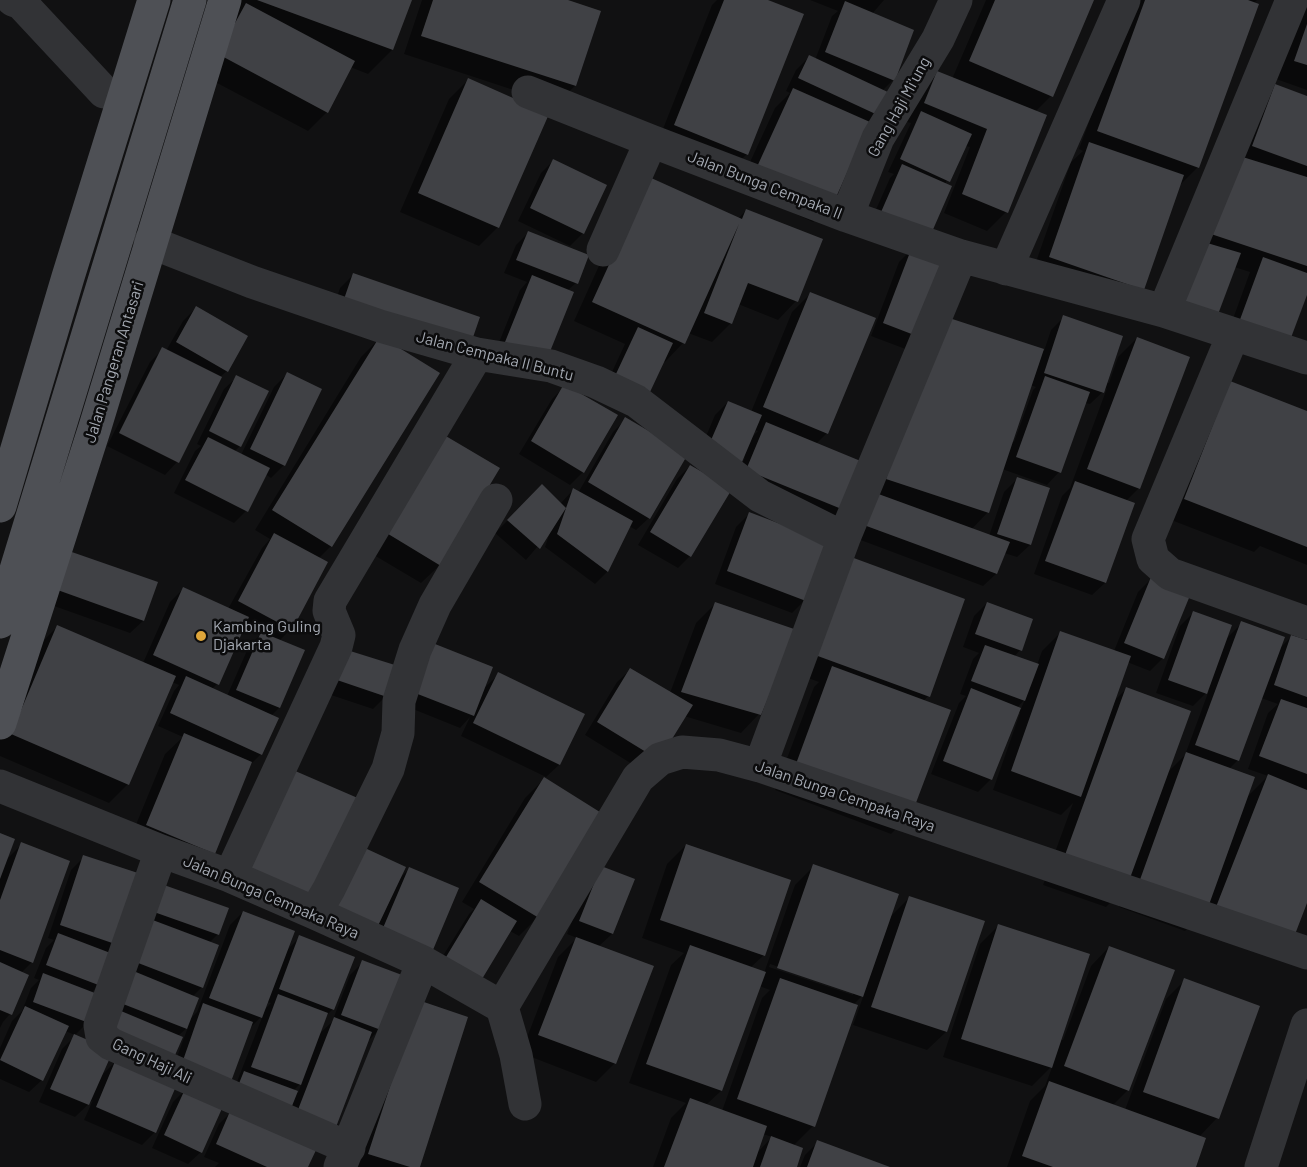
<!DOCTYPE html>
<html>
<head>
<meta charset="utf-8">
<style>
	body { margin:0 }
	canvas { display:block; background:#111112 }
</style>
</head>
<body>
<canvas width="1307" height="1167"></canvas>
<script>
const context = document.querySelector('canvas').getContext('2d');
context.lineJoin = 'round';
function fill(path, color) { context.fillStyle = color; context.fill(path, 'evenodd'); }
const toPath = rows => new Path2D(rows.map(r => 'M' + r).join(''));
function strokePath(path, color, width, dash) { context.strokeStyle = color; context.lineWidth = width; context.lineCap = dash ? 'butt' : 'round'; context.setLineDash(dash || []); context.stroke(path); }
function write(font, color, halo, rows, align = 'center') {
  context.font = font + ' Barlow,sans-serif'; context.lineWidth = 5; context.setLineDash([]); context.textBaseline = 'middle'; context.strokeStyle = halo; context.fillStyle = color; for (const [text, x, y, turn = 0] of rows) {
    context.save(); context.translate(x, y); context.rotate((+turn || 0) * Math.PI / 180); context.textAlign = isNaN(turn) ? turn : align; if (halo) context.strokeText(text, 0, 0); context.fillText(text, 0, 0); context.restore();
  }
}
const shadow = toPath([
	[235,0,410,0,392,50,368,74,350,67,327,112,308,131,200,74],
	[422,0,563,0,599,12,575,86,556,104,404,54],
	[717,0,764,0,747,154,728,173,657,144,712,5],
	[810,0,884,0,872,14,893,80,882,91,890,95,831,203,813,222,738,188,775,108,790,93,786,91,796,70,809,57,815,60,832,16,838,11],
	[986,0,1093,0,1051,96,1035,112,1006,212,987,231,944,213,970,147,965,146,945,184,927,240,941,316,1044,351,1051,330,1064,317,1106,382,1109,383,1118,357,1137,338,1139,488,1126,501,1133,504,1105,583,1092,595,1034,574,1062,496,1070,488,1107,388,1090,404,1085,403,1059,472,1047,485,1002,469,988,512,971,530,989,536,1004,492,1017,479,1030,545,1017,557,1004,553,996,574,983,586,850,536,908,350,871,336,899,262,910,251,866,232,890,178,894,174,888,172,911,123,907,122,919,92,938,73,952,79],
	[1030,385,1036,387,1033,390,1014,442,1012,441],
	[1134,0,1257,0,1254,3,1198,167,1179,186,1143,289,1031,276,1071,162,1083,151,1079,149],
	[1307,0,1307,90,1276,79],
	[468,80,498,227,479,246,400,212,449,99],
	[1275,86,1307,97,1307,291,1226,338,1250,272,1234,267,1163,310,1262,99],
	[553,161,583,233,570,246,518,221,541,173],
	[630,197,738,219,746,210,796,301,778,320,738,304,731,323,712,342,688,333,683,343,665,362,663,361,604,389,625,344,574,321],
	[528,233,576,283,494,355,520,290,527,282,504,273,516,245],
	[353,275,478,318,331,315,340,288],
	[811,293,827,433,816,444,843,509,830,522,734,483,745,457,728,474,696,460,715,415,728,402,751,412,792,312],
	[754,430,758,431,750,439],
	[196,308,227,371,220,377,177,462,165,475,107,446,150,362,163,349,166,351,183,321],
	[380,338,331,546,318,559,291,629,279,641,279,708,271,716,261,754,249,766,213,853,128,844,165,754,183,737,158,726,174,691,179,685,172,682,128,784,109,803,0,756,0,737,39,645,58,626,143,663,170,602,183,589,228,609,262,548,270,539,255,530,361,357],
	[244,623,262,633,249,646,227,696,212,689,217,684],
	[287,374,284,465,271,478,265,474,246,511,234,523,174,493,195,451,201,446,197,444,224,389,237,377,240,446,234,452,241,455,274,387],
	[565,386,583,472,570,485,519,454,552,399],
	[1212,401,1307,413,1307,565,1260,546,1254,552,1166,518],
	[626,419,649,518,636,530,629,526,607,572,595,584,545,547,550,532,526,560,495,533,542,486,560,504,573,490,578,493,613,432],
	[421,452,440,565,421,583,362,548],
	[690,466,690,556,678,568,638,545,677,479],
	[749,514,805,600,792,613,715,584,736,527],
	[66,551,156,583,143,621,130,633,40,601],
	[832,577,928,696,923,702,910,815,891,834,775,790,814,687,819,682,797,674],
	[1151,579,1163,658,1150,671,1127,662,1113,702,1126,689,1167,773,1185,755,1209,690,1193,706,1156,693,1180,626,1193,613,1225,640,1242,623,1279,649,1292,636,1307,642,1307,899,1203,914,1185,931,1119,907,1126,887,1106,907,1043,885,1073,803,1061,815,993,790,1020,713,1017,712,991,779,978,792,931,774,959,703,966,696,960,694,973,659,979,653,963,647,974,616,987,603,1020,650,1014,657,1037,665,1042,651,1061,632,1114,651,1138,592],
	[1261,698,1278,704,1268,713,1248,769,1268,776,1246,798,1229,769,1238,760],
	[1025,699,1021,709,1017,708],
	[715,604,759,714,741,733,684,716,645,772,585,735,617,682,630,670,670,693,696,623],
	[418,656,482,690,499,674,583,715,559,765,546,777,461,736,470,717,460,728,398,703],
	[335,664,386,696,373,709,325,693],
	[544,779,538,917,519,936,510,931,431,975,469,914,474,909,462,902,525,798],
	[0,835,5,861,22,844,32,962,21,973,10,1014,3,1022,0,1028],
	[686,845,764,955,750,968,764,973,795,885,814,866,889,918,909,898,946,1032,927,1050,853,1025,864,994,853,1005,813,1126,793,1146,795,1167,653,1167,671,1118,686,1103,629,1083,671,965,684,953,642,938,667,864],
	[770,964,853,992,853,995,769,967],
	[759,986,770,990,762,998,722,1111,706,1105,721,1091],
	[763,1134,772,1137,756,1154],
	[84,857,139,875,99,985,91,993,88,1022,75,1035,65,1031,42,1080,29,1092,0,1079,0,1048,12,1021,22,1011,31,988,39,980,34,978,46,948,54,940,48,938,71,870],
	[409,869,429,956,377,928,400,878],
	[633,879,612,934,598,947,615,1063,596,1082,521,1053,558,957,577,938,567,934,588,880],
	[152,899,218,934,209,943,202,987,192,997,189,1020,197,1012,230,925,243,912,287,950,300,937,333,1009,325,1017,318,1035,332,1022,350,975,363,962,380,1029,368,1041,305,1141,307,1167,215,1167,219,1163,204,1157,219,1124,232,1111,231,1097,263,1015,249,1029,201,1152,188,1164,152,1148,173,1102,187,1088,175,1084,155,1132,142,1145,84,1120,93,1100,75,1117,39,1102,62,1049,75,1036,99,1047],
	[267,1002,271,1003,264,1010],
	[188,1027,174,1065,116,1061,100,1077,110,1055,178,1036],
	[302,1082,298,1093,293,1091],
	[999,925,1060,1039,1063,1040,1091,966,1109,947,1128,1090,1112,1106,1125,1110,1166,999,1185,980,1217,1118,1199,1137,1194,1167,1007,1167,1030,1101,1045,1086,1053,1065,1032,1086,943,1057,980,944],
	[400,1021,419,1167,352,1167],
	[818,1142,887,1167,800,1167,805,1155]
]);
const building = toPath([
	[257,0,412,0,393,50],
	[433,0,568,0,601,11,576,86,421,36],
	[724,0,768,0,804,14,748,155,674,125],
	[995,0,1094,0,1053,97,969,61],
	[1145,0,1248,0,1259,4,1199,168,1097,131],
	[845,1,914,30,895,81,825,52],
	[246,3,355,61,328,113,218,54],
	[1307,24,1307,65,1294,61],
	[809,55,892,94,882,117,798,78],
	[937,71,1047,115,1008,213,962,194,987,129,924,103],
	[468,78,549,114,499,228,418,193],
	[1275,84,1307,96,1307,166,1252,146],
	[793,88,870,122,833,204,756,169],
	[921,111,972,134,950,182,900,159],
	[1089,142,1184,175,1144,290,1049,257],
	[1233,154,1307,177,1307,266,1208,233],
	[553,159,607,185,584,234,530,208],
	[902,164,952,186,928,241,878,219],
	[649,177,742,219,746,209,823,239,798,302,748,283,732,324,704,313,739,224,685,344,592,302],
	[528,231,589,255,578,284,516,260],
	[1197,240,1241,253,1217,317,1175,297],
	[912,247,951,261,922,338,883,323],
	[1263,257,1307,273,1307,295,1289,343,1238,325],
	[353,273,480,317,470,346,343,302],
	[532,275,574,292,547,359,505,342],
	[810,292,876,318,828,434,763,407],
	[196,306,248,336,228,372,176,342],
	[940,315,1044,349,989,513,886,479],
	[1063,315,1123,336,1104,393,1044,373],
	[638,327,673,343,650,392,615,376],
	[380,336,440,373,332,547,272,510],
	[1137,337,1190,357,1140,489,1087,469],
	[162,347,222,377,179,463,119,433],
	[287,372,322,389,285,466,250,449],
	[236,375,269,391,241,447,209,431],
	[1045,376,1090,392,1061,473,1016,457],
	[1230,381,1307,411,1307,547,1184,499],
	[564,384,618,415,584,473,531,441],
	[728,401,762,415,742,462,708,447],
	[625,417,688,454,650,519,588,482],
	[766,422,863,462,844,510,746,470],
	[439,432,500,468,441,566,380,529],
	[208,437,270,468,248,512,185,480],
	[690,465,732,489,691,557,650,532],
	[1017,477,1050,488,1031,545,997,534],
	[1075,481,1135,503,1106,583,1045,561],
	[542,484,566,508,540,549,507,520],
	[573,488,633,521,608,572,557,534],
	[873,492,1010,542,997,574,861,524],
	[749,512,828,542,806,601,727,571],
	[274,533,328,562,292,630,238,601],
	[66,550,158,582,144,621,52,588],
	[851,557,965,599,930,697,815,655],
	[1151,577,1191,593,1164,659,1124,643],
	[183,587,249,617,219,685,153,655],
	[715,602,797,630,761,715,681,692],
	[987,602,1033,619,1022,651,975,634],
	[1193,611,1232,625,1207,694,1168,680],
	[1241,621,1285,637,1239,761,1195,745],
	[57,625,176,676,129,785,11,734],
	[1060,631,1131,656,1081,797,1011,771],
	[261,632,305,650,280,708,236,690],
	[1291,635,1307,640,1307,697,1274,685],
	[430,642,493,667,474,716,410,691],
	[985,645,1039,664,1025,701,971,681],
	[347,650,398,666,387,697,337,680],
	[832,666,951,710,911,816,793,772],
	[630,668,693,705,659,760,597,722],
	[498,672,585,714,560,765,473,723],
	[186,676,279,718,262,755,170,713],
	[1126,687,1191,711,1126,889,1061,866],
	[971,688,1021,708,992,780,943,761],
	[1281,699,1307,708,1307,774,1259,756],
	[184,733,252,762,215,854,146,825],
	[1186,752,1255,777,1206,913,1137,888],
	[286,767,360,799,317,900,243,868],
	[1268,774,1307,790,1307,903,1294,937,1216,907],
	[544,777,603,814,539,918,479,882],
	[0,833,15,839,0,879],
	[21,842,70,861,33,963,0,950,0,900],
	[354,843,406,867,375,932,324,908],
	[686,844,791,880,765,956,660,920],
	[83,855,141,874,118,945,60,925],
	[813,864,899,894,863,997,777,968],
	[601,866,635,879,613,934,579,921],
	[409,867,459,888,430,957,380,935],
	[164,885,229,908,219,935,154,912],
	[909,896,985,921,947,1032,871,1007],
	[481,899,517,921,479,984,443,962],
	[243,911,295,931,262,1018,209,998],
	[150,919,219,945,203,988,133,961],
	[998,924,1090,954,1052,1068,961,1039],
	[58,933,113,954,101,986,46,965],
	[299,935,355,957,334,1010,279,989],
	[576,937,654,966,616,1064,538,1035],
	[690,945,766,972,722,1091,646,1064],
	[1109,946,1175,970,1129,1091,1064,1066],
	[362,960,402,975,381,1030,341,1015],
	[0,962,29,975,12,1015,0,1010],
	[131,970,199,998,187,1029,118,1002],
	[43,973,100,995,89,1023,33,1002],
	[780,978,858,1005,815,1127,737,1099],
	[1184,978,1260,1006,1219,1119,1143,1092],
	[278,994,328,1013,301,1085,251,1067],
	[418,1000,468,1017,420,1167,410,1167,368,1154],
	[203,1003,253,1022,229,1087,180,1069],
	[25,1006,69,1026,43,1081,0,1060],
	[121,1011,183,1037,172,1062,110,1037],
	[334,1017,372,1032,333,1135,294,1120],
	[74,1034,113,1051,89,1105,50,1089],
	[116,1059,177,1084,156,1133,96,1107],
	[244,1071,298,1091,290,1111,236,1091],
	[1049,1081,1206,1138,1196,1167,1053,1167,1022,1156],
	[186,1087,224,1104,202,1153,164,1135],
	[690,1098,767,1126,753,1167,664,1167],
	[231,1109,317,1148,308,1167,267,1167,216,1144],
	[771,1136,803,1148,797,1167,760,1167],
	[817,1140,890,1167,807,1167]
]);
const minor = toPath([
	[13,0,21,3,104,92],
	[528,92,651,141,847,216,961,256,1164,311,1307,358],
	[847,216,878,138,938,39,956,0],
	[150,242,252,282,380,326,477,354,551,366,596,382,636,401,760,496,844,538],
	[603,250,651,141],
	[1006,269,1124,0],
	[1164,311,1292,0],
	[1233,335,1148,539,1153,559,1170,574,1307,623],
	[760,766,844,538,961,256],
	[0,786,161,851,230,876,315,913,423,962,502,1007],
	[161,851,100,1025,102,1037,111,1044,349,1148],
	[230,876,336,647,339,635,329,611,330,601,477,354],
	[315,913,329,889,388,769,398,733,399,701,415,650,435,605,496,500],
	[525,1104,516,1055,502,1007,638,778,660,759,682,752,719,755,760,766,1307,953],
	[340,1167,423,962],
	[1261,1167,1307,1025]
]);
const major = toPath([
	[0,506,68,277,154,0],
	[0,622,190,0],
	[0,723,95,427,225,0]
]);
const markers = [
	[201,636,6,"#dfa63b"]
];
const streetNames = [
	["Gang Haji Mi'ung",899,107,-61],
	["Jalan Bunga Cempaka II",765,185,21],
	["Jalan Cempaka II Buntu",495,356,14],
	["Jalan Pangeran Antasari",114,362,-73],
	["Jalan Bunga Cempaka Raya",845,796,19],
	["Jalan Bunga Cempaka Raya",271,897,23],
	["Gang Haji Ali",152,1061,25]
];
const poiNames = [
	["Kambing Guling",213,627],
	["Djakarta",213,645]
];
fill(shadow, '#0007');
fill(building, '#404145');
strokePath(minor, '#323336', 33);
strokePath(major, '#4e5055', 33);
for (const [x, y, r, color] of markers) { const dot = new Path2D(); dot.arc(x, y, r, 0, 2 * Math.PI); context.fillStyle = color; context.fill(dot); strokePath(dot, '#0c0c0d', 2); }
write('16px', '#a3a8b1', '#0c0c0d', streetNames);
write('16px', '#a3a8b1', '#0c0c0d', poiNames, 'left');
</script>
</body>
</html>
